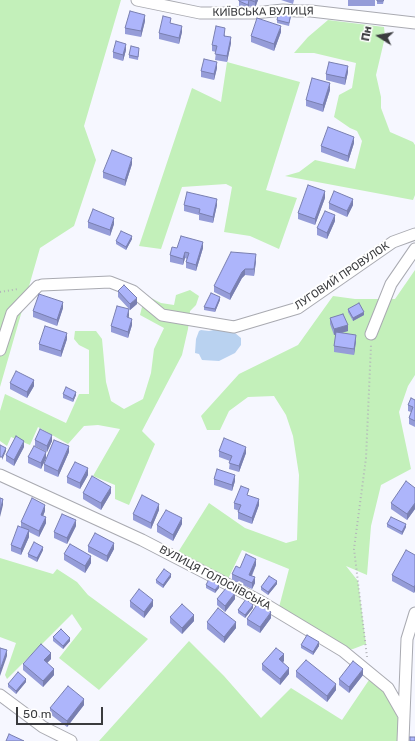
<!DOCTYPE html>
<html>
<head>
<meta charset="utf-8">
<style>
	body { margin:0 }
	#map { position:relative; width:415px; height:741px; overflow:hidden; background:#f6f7ff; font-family:Rubik,sans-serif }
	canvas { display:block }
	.north { position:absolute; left:359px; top:16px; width:40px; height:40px; -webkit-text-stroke:3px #fff; paint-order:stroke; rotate:281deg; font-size:11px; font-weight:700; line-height:16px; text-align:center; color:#3a3b3e }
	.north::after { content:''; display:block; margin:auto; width:14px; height:18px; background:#3a3b3e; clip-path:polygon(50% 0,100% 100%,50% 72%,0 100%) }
	.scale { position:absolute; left:16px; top:707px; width:87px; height:18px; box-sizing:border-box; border:2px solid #3a3b3e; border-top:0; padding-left:5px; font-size:12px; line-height:14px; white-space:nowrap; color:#3a3b3e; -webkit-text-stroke:3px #fff; paint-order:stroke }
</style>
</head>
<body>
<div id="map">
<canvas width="415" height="741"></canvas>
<div class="north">Пн</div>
<div class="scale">50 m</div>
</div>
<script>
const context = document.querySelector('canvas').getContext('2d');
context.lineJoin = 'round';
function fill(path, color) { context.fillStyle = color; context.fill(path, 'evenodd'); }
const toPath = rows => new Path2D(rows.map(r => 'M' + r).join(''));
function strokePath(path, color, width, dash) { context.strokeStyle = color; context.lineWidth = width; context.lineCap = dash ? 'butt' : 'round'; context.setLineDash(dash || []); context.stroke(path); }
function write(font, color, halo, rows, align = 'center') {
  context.font = font + ' Rubik,sans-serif'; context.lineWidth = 4; context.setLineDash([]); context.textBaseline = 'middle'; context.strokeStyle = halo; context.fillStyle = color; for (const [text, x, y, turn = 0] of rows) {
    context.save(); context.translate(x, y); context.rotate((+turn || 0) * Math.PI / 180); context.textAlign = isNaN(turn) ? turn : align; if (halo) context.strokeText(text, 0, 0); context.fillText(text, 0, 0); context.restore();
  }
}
const green = toPath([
	[0,0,121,0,84,126,96,160,74,226,40,248,0,387],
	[328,20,384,27,385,37,376,75,381,97,381,108,390,132,413,142,415,145,415,195,413,200,285,176,299,172,315,160,355,169,362,141,357,131,350,128,334,117,339,95,352,88,356,63,314,53,294,53,308,37],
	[227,62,300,82,266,190,297,198,279,249,250,236,224,232,232,187,226,184,182,187,161,249,139,246,192,88,221,102],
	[415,270,415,375,408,386,399,412,411,469,381,485,371,526,367,575,346,566,358,581,366,644,353,649,343,651,278,611,289,569,242,550,226,583,175,557,209,503,245,528,286,543,297,540,299,475,293,436,286,415,274,396,248,397,229,411,220,430,207,430,201,416,239,374,298,345,333,296,355,299,395,299],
	[190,290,199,296,196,305,190,311,188,329,182,355,142,431,155,444,129,505,115,499,115,485,93,476,120,429,98,425,84,426,68,444,38,427,30,445,11,437,7,446,0,441,0,411,5,394,66,423,79,394,89,394,89,350,79,345,74,339,75,331,96,331,102,339,106,382,111,401,124,409,143,399,151,373,154,349,164,328,140,315,145,295,161,303,174,305,176,295],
	[0,558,53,574,57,569,77,582,88,595,148,639,99,690,59,658,82,629,72,614,7,679,5,675,16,643,0,637],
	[189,641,224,676,261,718,291,688,342,720,369,680,384,691,399,720,398,741,99,741]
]);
const water = toPath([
	[218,329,230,331,235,333,241,338,241,345,235,353,219,361,202,360,199,354,195,353,196,339,199,331,201,330,209,331]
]);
const path = toPath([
	[0,292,18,289],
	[367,657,354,549,366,458,371,345]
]);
const street = toPath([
	[137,0,200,13,254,13,283,10,297,11,311,11,415,23],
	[42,285,110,282,133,291,162,315,234,327,298,308,393,242,415,234],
	[371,334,391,284,415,249],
	[0,350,12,313,38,286],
	[0,475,142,540,260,601,343,651,388,688,404,716],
	[0,695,43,727,71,741],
	[403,741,407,639,415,613]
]);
const wall = toPath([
	[239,0,258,0,255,8,249,6,248,11,239,7],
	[281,0,294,0,293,4],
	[348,0,375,0,375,6,348,6],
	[377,0,384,0,383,4,377,4],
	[291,16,289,26,277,23,277,20],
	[145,21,141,37,125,34,125,28],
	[171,23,182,32,179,44,159,39,159,33],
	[281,32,274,51,251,42,251,36],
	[225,34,225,36,231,43,227,62,215,60,216,52,212,51,212,45],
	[126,50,123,61,113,58,113,52],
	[139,51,138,60,129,58,129,55],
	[217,68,214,80,201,77,201,71],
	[348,72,345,85,326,80,326,74],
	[330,90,323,112,306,106,306,100],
	[354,143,348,162,321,152,321,146],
	[132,164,125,186,103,178,103,172],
	[325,198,315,225,298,219,298,213],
	[329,203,353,205,347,217,329,209],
	[184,205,217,205,213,223,199,220,199,215,184,211],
	[335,221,327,239,317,235,317,228],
	[88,222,114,224,110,236,88,228],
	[132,239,126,250,116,244,116,241],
	[177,248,203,248,196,271,186,268,186,262,187,259,185,258,183,265,170,262,170,255],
	[256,261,254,276,245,275,242,278,230,300,214,292,214,286],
	[118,291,137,304,130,310,118,297],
	[220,300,215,312,204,310,204,307],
	[63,308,57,326,33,317,33,311],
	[348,309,364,315,353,321,348,312],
	[129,316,128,317,132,325,128,338,111,332,111,326],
	[330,318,348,331,340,333,356,341,354,355,334,352,334,346,336,334,334,335,330,324],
	[67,339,61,357,39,350,39,344],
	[10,383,34,386,27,398,10,389],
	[63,394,76,395,73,402,63,398],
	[415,400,415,427,409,424,409,418,411,412,408,411,408,405],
	[35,440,52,441,47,452,35,446],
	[24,447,14,466,6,461,6,455],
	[219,451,246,453,239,472,229,469,230,461,219,457],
	[69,452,58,477,44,471,44,464],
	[28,457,46,458,41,469,28,463],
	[88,475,80,489,67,483,67,477],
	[214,479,235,481,232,491,214,485],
	[415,488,415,509,407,520,391,509,391,503],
	[83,493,111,493,101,510,83,499],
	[249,496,259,505,252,524,238,519,238,512,239,511,234,509,234,503],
	[159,510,151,529,133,520,133,514],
	[45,511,43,516,46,523,39,537,29,532,29,537,21,555,11,551,11,545,21,527,21,522],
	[182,524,173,541,157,532,157,525],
	[387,524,406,527,402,535,387,527],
	[76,526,67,544,54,538,54,532],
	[88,546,114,549,107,562,88,552],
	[43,550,37,562,28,557,28,554],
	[64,554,91,563,85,573,64,560],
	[415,555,415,591,414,593,392,581,392,575],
	[256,565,252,576,255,583,252,589,232,580,232,574],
	[171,577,163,588,156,583,156,580],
	[277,584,268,595,261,590,261,587],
	[206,585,219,588,215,593,206,588],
	[217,599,235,599,225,612,217,605],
	[130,601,153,606,144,618,130,607],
	[253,608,245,618,238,613,238,610],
	[170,617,194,621,182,634,170,623],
	[271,618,260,633,247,625,247,619],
	[207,622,236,628,224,643,207,629],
	[53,637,70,641,63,649,53,641],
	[301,645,319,646,313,655,301,648],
	[51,659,47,663,54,675,43,687,23,670,23,664],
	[284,661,283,662,289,674,280,685,262,670,262,664],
	[296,671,336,690,327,702,296,677],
	[363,675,349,693,339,685,339,679],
	[26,682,16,694,8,687,8,684],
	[84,705,67,727,50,714,50,708]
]);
const shadedWall = toPath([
	[249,0,249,6,248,11,248,5],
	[256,0,258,0,255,8,255,2],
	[145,15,145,21,141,37,141,31],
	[182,26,182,32,179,44,179,38],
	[281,26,281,32,274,51,274,44],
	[231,37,231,43,227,62,227,56],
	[126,44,126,50,123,61,123,55],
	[217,62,217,68,214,80,214,74],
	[348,66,348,72,345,85,345,78],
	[330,83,330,90,323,112,323,105],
	[354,137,354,143,348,162,348,156],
	[132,158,132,164,125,186,125,180],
	[325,191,325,198,315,225,315,219],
	[217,199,217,205,213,223,213,217],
	[353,199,353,205,347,217,347,211],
	[335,215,335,221,327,239,327,233],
	[114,218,114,224,110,236,110,230],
	[132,236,132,239,126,250,126,247],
	[203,242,203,248,196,271,196,265],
	[185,252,185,258,183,265,183,259],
	[256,254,256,261,254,276,254,269],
	[245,269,245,275,242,278,230,300,230,294,242,272],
	[220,297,220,300,215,312,215,309],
	[137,298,137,304,130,310,130,304],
	[63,302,63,308,57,326,57,320],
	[129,309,129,316,127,323,127,317],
	[364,312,364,315,353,321,353,318],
	[132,319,132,325,128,338,128,332],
	[348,325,348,331,334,335,334,329],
	[67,333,67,339,61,357,61,351],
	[356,335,356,341,354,355,354,349],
	[34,380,34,386,27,398,27,392],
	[76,392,76,395,73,402,73,399],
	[52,435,52,441,47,452,47,446],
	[24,441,24,447,14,466,14,460],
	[69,446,69,452,58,477,58,471],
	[246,447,246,453,239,472,239,466],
	[6,448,6,451,2,460,2,457],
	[46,452,46,458,41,469,41,463],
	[88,468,88,475,80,489,80,483],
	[235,475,235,481,232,491,232,485],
	[111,487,111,493,101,510,101,503],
	[3,499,3,505,0,517,0,511],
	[259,499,259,505,252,524,252,518],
	[415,503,415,509,407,520,407,514],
	[159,504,159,510,151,529,151,523],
	[45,505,45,511,41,521,41,515],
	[46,517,46,523,39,537,39,531],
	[182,518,182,524,173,541,173,535],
	[76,520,76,526,67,544,67,538],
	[406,524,406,527,402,535,402,532],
	[29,530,29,537,21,555,21,549],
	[114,543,114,549,107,562,107,556],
	[43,547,43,550,37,562,37,558],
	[91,556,91,563,85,573,85,566],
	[256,559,256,565,249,581,249,575],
	[171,574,171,577,163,588,163,585],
	[255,577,255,583,252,589,252,583],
	[277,581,277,584,268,595,268,592],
	[219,585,219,588,215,593,215,590],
	[415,585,415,591,414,593,414,587],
	[235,593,235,599,225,612,225,606],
	[153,600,153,606,144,618,144,612],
	[253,605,253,608,245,618,245,615],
	[271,612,271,618,260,633,260,627],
	[194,615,194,621,182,634,182,628],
	[236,622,236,628,224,643,224,637],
	[70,638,70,641,63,649,63,646],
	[319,642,319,646,313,655,313,652],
	[7,650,7,656,0,676,0,670],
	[51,653,51,659,44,666,44,660],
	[284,654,284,661,279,666,279,659],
	[289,668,289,674,280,685,280,679],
	[54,669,54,675,43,687,43,681],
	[363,669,363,675,349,693,349,687],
	[26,679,26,682,16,694,16,691],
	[336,684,336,690,327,702,327,696],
	[84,699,84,705,67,727,67,721]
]);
const building = toPath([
	[239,0,249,0,248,5,239,1,239,0],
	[250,0,256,0,255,2,250,0],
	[377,0,384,0,383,1,377,1,377,0],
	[130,11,145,15,141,31,125,28,130,11],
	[279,11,291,13,289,23,277,20,279,11],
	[163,16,171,18,170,23,182,26,179,38,159,33,163,16],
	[257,18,281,26,274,44,251,36,257,18],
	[216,26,225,28,224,36,231,37,227,56,215,54,217,46,212,45,216,26],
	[116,41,126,44,123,55,113,52,116,41],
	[131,46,139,48,138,57,129,55,131,46],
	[204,59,217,62,214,74,201,71,204,59],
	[329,62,348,66,345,78,326,74,329,62],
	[312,78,330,83,323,105,306,100,312,78],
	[328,127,354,137,348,156,321,146,328,127],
	[112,150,132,158,125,180,103,172,112,150],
	[308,185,325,191,315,219,298,213,308,185],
	[334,191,353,199,347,211,329,203,334,191],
	[187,192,217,199,213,217,199,213,200,209,184,205,187,192],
	[93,209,114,218,110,230,88,222,93,209],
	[325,211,335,215,327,233,317,228,325,211],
	[121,231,132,236,126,247,116,241,121,231],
	[181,236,203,242,196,265,186,262,189,253,185,252,183,259,170,255,172,247,177,248,181,236],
	[231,252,256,254,254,269,245,269,242,272,230,294,214,286,231,252],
	[124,285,137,298,130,304,118,291,124,285],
	[211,293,220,297,215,309,204,307,211,293],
	[39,294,63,302,57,320,33,311,39,294],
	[359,303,364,312,353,318,348,309,359,303],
	[117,306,129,309,127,317,132,319,128,332,111,326,117,306],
	[343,314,348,325,334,329,330,318,343,314],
	[45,326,67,333,61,351,39,344,45,326],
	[336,332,356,335,354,349,334,346,336,332],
	[16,371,34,380,27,392,10,383,16,371],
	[66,387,76,392,73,399,63,394,66,387],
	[411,398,415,400,415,421,409,418,413,407,408,405,411,398],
	[40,429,52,435,47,446,35,440,40,429],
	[16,436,24,441,14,460,6,455,16,436],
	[224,438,246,447,239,466,229,463,232,456,219,451,224,438],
	[54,440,69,446,58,471,44,464,54,440],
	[0,445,6,448,2,457,0,457,0,445],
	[34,446,46,452,41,463,28,457,34,446],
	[75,462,88,468,80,483,67,477,75,462],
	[217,469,235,475,232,485,214,479,217,469],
	[92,476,111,487,101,503,83,493,92,476],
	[406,481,415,488,415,503,407,514,391,503,406,481],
	[241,486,249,489,247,495,259,499,252,518,238,512,241,505,234,503,241,486],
	[142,495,159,504,151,523,133,514,142,495],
	[0,498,3,499,0,511,0,498],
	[32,498,45,505,41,515,46,517,39,531,21,522,32,498],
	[166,510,182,518,173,535,157,525,166,510],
	[62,514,76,520,67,538,54,532,62,514],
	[391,517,406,524,402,532,387,524,391,517],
	[18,526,29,530,21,549,11,545,18,526],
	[95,533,114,543,107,556,88,546,95,533],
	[34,542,43,547,37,558,28,554,34,542],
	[70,544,91,556,85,566,64,554,70,544],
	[406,550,415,555,415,585,414,587,392,575,406,550],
	[246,554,256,559,249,575,255,577,252,583,232,574,236,566,240,568,246,554],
	[164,569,171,574,163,585,156,580,164,569],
	[269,576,277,581,268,592,261,587,269,576],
	[209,579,219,585,215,590,206,585,209,579],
	[227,587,235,593,225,606,217,599,227,587],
	[139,589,153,600,144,612,130,601,139,589],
	[246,599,253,605,245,615,238,610,246,599],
	[258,603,271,612,260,627,247,619,258,603],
	[182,604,194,615,182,628,170,617,182,604],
	[218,608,236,622,224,637,207,622,218,608],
	[61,629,70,638,63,646,53,637,61,629],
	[307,635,319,642,313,652,301,645,307,635],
	[41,644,51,653,44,660,54,669,43,681,23,664,41,644],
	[0,648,7,650,0,670,0,648],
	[276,648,284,654,279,659,289,668,280,679,262,664,276,648],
	[306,660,336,684,327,696,296,671,306,660],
	[353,661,363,669,349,687,339,679,353,661],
	[18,672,26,679,16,691,8,684,18,672],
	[68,686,84,699,67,721,50,708,68,686],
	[9,734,24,741,6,741,9,734],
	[410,737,415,737,415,741,410,741,410,737]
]);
const streetNames = [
	["КИЇВСЬКА ВУЛИЦЯ",263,12,-1],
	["ЛУГОВИЙ ПРОВУЛОК",342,276,-34],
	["ВУЛИЦЯ ГОЛОСІЇВСЬКА",215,578,28]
];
fill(green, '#c3f0ba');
fill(water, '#b9d2f0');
strokePath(street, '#a9aab1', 13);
strokePath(path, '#b2b3b9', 2, [1, 3]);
strokePath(street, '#fff', 11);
fill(wall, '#959cd8');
fill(shadedWall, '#797fb0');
fill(building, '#adb5fb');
strokePath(building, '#797fb0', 1);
write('11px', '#3a3b3e', '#fff', streetNames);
</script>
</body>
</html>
